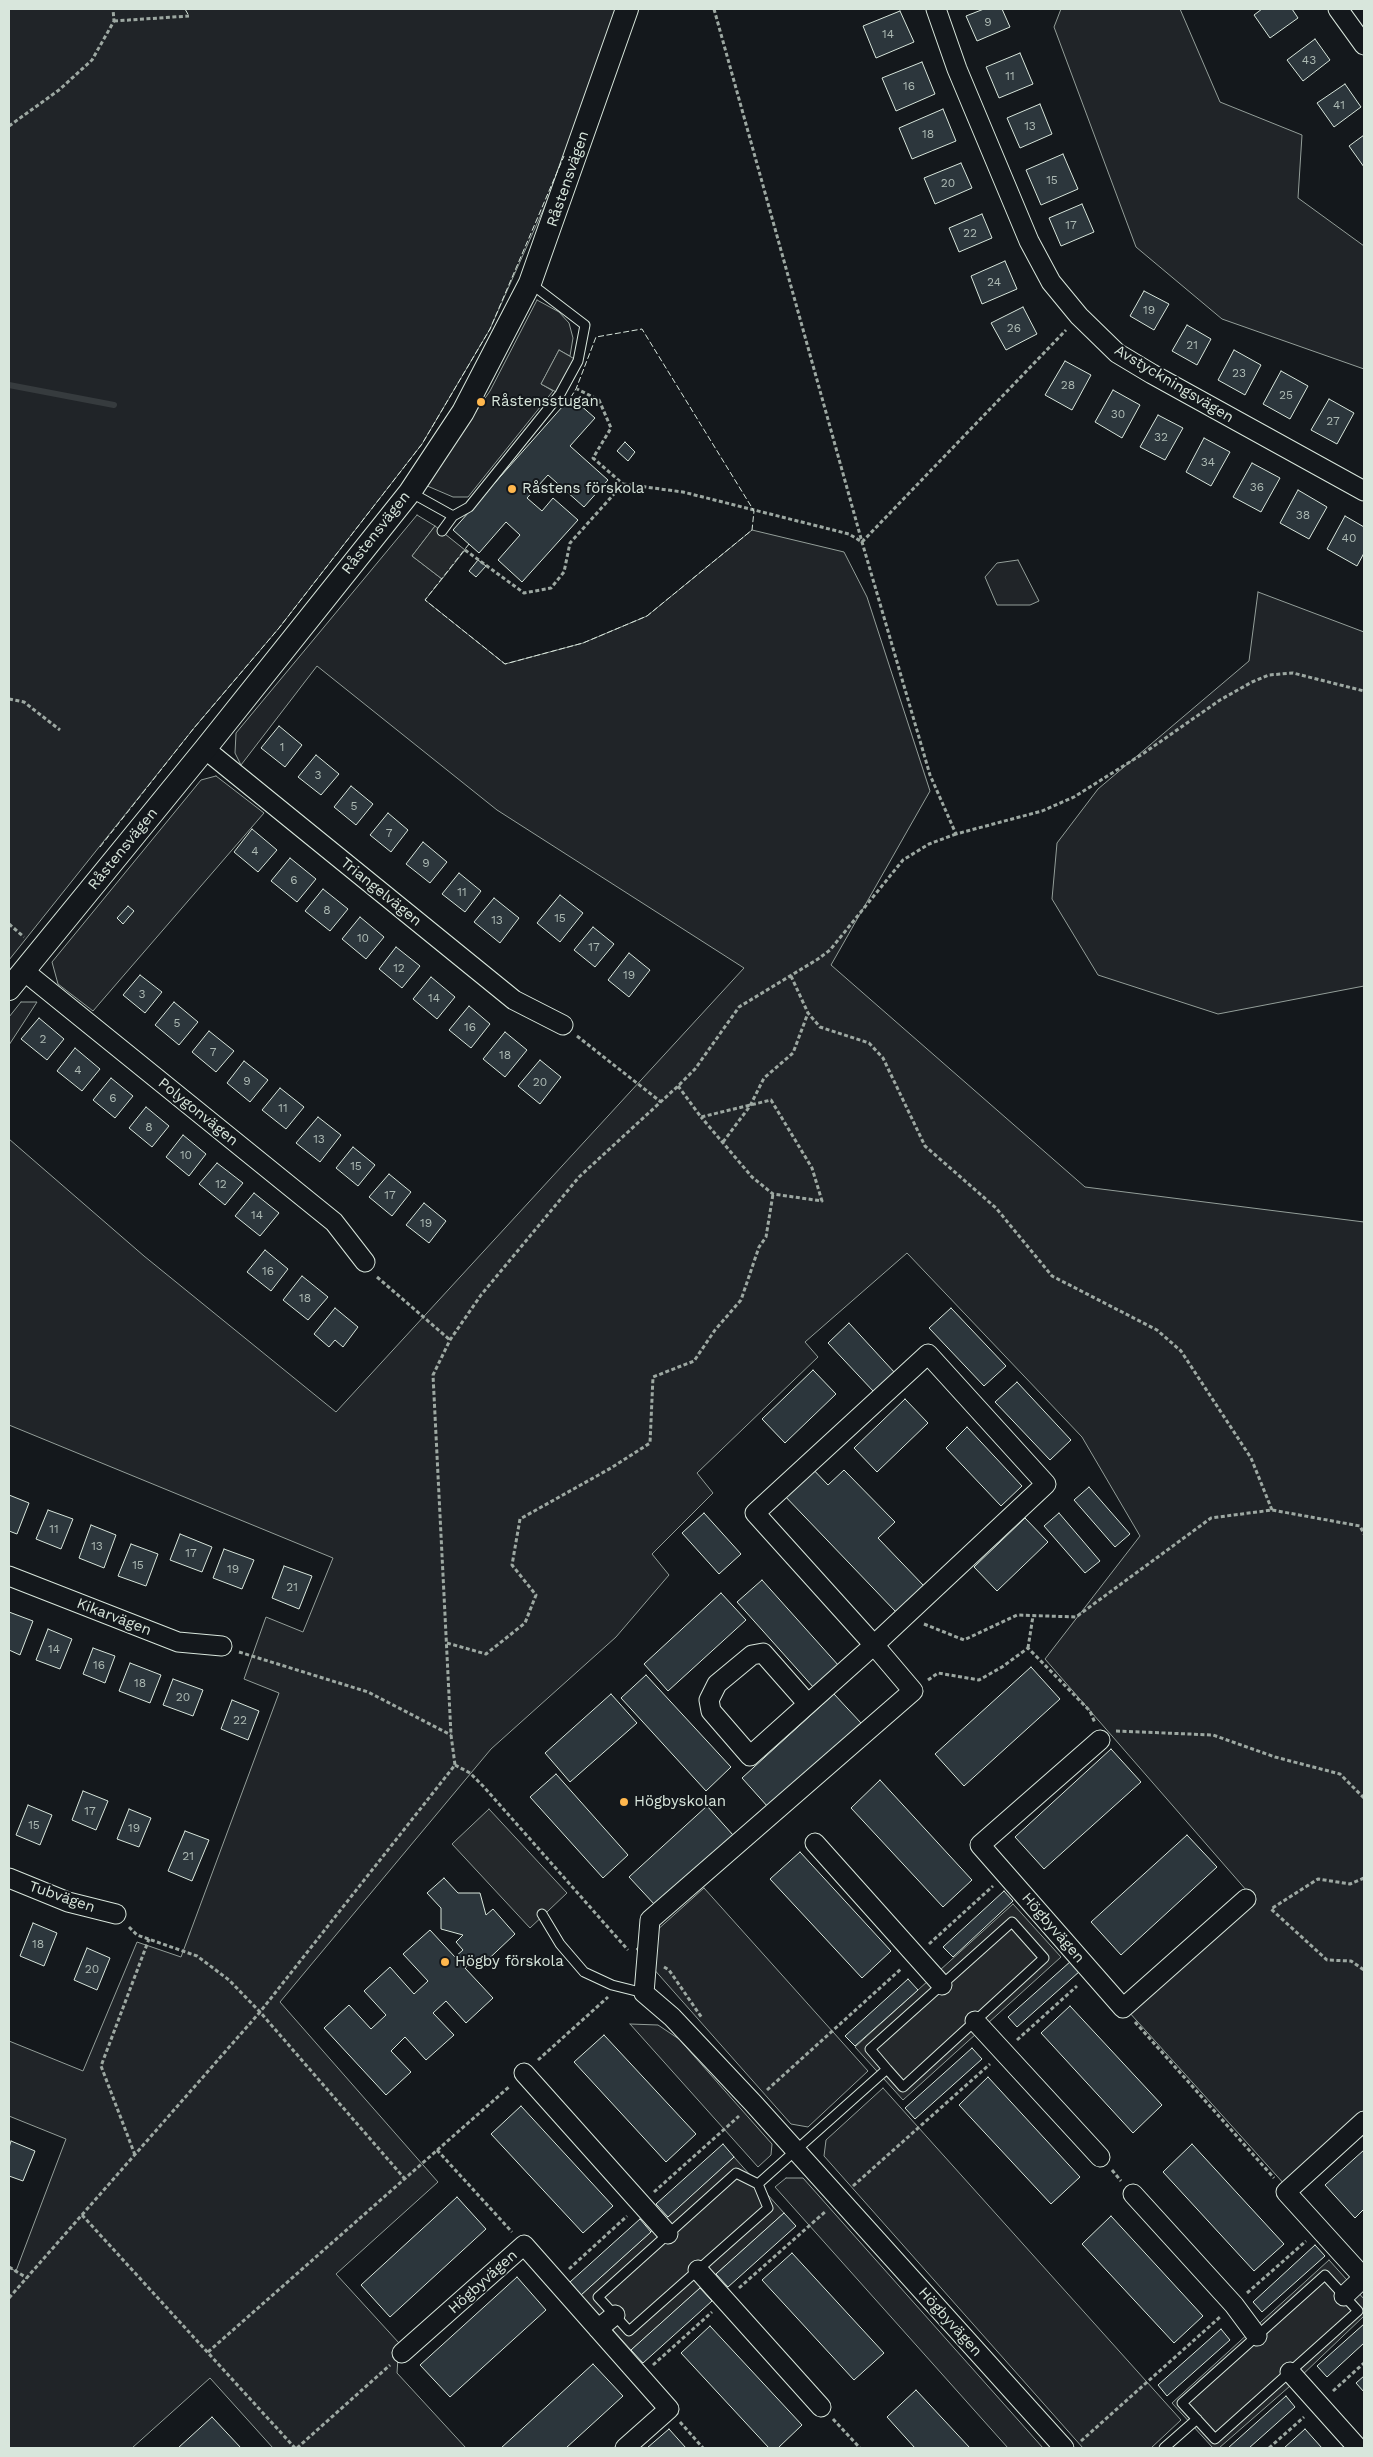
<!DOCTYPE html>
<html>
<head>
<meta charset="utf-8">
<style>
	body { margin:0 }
	#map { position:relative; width:1373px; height:2457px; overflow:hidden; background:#14181c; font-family:"Work Sans",sans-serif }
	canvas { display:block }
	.frame { position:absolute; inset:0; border:10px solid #d8e6dc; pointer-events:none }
</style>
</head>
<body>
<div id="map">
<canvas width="1373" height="2457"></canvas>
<div class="frame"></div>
</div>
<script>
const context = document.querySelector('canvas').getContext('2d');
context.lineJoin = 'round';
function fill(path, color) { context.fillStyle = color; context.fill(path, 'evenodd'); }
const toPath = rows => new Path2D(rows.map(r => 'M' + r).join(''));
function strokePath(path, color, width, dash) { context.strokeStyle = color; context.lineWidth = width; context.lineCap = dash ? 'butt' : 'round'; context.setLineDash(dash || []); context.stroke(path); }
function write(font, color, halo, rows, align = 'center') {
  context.font = font + ' "Work Sans",sans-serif'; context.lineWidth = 4; context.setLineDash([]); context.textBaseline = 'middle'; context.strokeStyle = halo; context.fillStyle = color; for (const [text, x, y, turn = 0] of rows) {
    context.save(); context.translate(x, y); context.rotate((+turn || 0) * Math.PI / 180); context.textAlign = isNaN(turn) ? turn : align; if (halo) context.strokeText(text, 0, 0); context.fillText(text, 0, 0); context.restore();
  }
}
const green = toPath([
	[9,9,621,9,548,199,490,329,422,444,279,628,194,728,9,960,9,9],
	[1061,9,1180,9,1220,102,1302,135,1298,198,1364,246,1364,369,1222,319,1136,247,1054,27,1061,9],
	[537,300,559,312,569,323,573,338,570,356,559,350,541,384,553,391,468,497,453,497,425,485,490,391,537,300],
	[417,515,435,526,412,556,442,579,425,600,505,664,583,643,647,616,752,530,844,552,867,597,930,791,831,965,1085,1187,1364,1222,1364,2115,1286,2186,1128,2011,1254,1899,1045,1659,1140,1536,1082,1437,907,1253,805,1342,818,1357,697,1473,713,1493,652,1554,669,1575,616,1637,491,1749,280,2002,438,2182,336,2274,399,2343,397,2373,466,2448,273,2448,210,2378,132,2448,9,2448,9,2268,16,2271,66,2139,9,2116,9,2041,83,2071,137,1942,181,1957,279,1693,244,1679,266,1617,303,1632,333,1558,9,1425,9,1139,144,1256,336,1412,744,968,497,810,317,666,241,765,235,753,236,733,417,515],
	[1018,560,1039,601,1030,605,997,605,985,577,997,563,1018,560],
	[1258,592,1364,632,1364,986,1218,1014,1098,975,1052,899,1057,843,1098,789,1249,661,1258,592],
	[216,776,264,813,93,1011,58,984,52,962,201,780,216,776],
	[21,1002,37,1002,9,1045,9,1017,21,1002],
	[704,1888,868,2071,808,2127,791,2124,636,1949,704,1888],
	[630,2024,658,2025,679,2039,772,2144,771,2155,758,2167,630,2024],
	[883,2088,1181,2420,1151,2448,1083,2448,824,2156,826,2140,883,2088],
	[786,2178,803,2178,1043,2448,1008,2448,775,2187,786,2178]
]);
const parking = toPath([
	[559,350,578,361,560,394,541,384,559,350],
	[435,526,465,550,442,579,412,556,435,526],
	[489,1809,567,1893,530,1928,452,1844,489,1809],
	[1013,1904,1061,1957,903,2100,855,2047,1013,1904],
	[734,2157,784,2213,631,2350,581,2295,734,2157],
	[1329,2260,1364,2299,1364,2316,1298,2379,1219,2448,1213,2448,1172,2403,1329,2260]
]);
const stream = toPath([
	[9,385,114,405]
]);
const building = toPath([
	[984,9,1002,9,1010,27,977,41,966,16,984,9],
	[1262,9,1292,9,1298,18,1270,38,1254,15,1262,9],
	[900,11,914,42,876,58,863,26,900,11],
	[1315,39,1330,60,1303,81,1287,60,1315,39],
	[1020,53,1033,84,999,98,986,67,1020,53],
	[922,62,935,94,896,111,882,78,922,62],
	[1345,84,1361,107,1334,127,1317,103,1345,84],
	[1040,104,1052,134,1020,148,1007,118,1040,104],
	[943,109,956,141,912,159,899,128,943,109],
	[1364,135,1364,167,1349,146,1364,135],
	[1063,154,1078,189,1041,205,1026,170,1063,154],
	[961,163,972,188,935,204,924,178,961,163],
	[1082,204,1094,232,1061,246,1049,218,1082,204],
	[982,214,992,238,959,252,949,228,982,214],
	[1005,261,1017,289,982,304,971,276,1005,261],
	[1144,291,1169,304,1154,330,1130,316,1144,291],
	[1023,307,1037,334,1006,350,991,323,1023,307],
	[1187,325,1211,339,1197,365,1172,351,1187,325],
	[1234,350,1261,365,1245,395,1218,380,1234,350],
	[1065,361,1091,375,1072,410,1045,395,1065,361],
	[1281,371,1308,386,1290,419,1263,404,1281,371],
	[1113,390,1140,405,1122,438,1095,422,1113,390],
	[571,397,595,418,570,446,608,480,584,507,548,475,527,498,542,511,553,498,578,520,522,582,498,560,520,535,506,522,479,553,453,530,571,397],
	[1329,399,1354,413,1337,444,1311,430,1329,399],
	[1158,415,1183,428,1165,460,1140,447,1158,415],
	[1204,438,1230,452,1211,486,1186,472,1204,438],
	[625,442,635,452,628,461,617,451,625,442],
	[1252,463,1280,478,1261,512,1233,497,1252,463],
	[1298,490,1327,507,1309,539,1280,523,1298,490],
	[1345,516,1364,527,1364,553,1357,566,1327,549,1345,516],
	[478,560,486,566,476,577,469,571,478,560],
	[279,726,302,745,285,767,261,748,279,726],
	[316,755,339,774,321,795,298,777,316,755],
	[351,786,373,804,356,825,334,807,351,786],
	[388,813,408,830,391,852,370,835,388,813],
	[252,829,277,850,258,872,234,852,252,829],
	[423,842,447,862,430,883,406,864,423,842],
	[290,858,316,879,297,902,271,881,290,858],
	[459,873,481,891,465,912,442,894,459,873],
	[323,889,348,909,330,931,305,911,323,889],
	[560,895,583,913,560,942,537,923,560,895],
	[494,898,519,918,500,943,474,922,494,898],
	[128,906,134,911,123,924,117,918,128,906],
	[360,917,384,937,366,959,342,939,360,917],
	[593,927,614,944,595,967,574,950,593,927],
	[396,947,420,966,402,988,379,969,396,947],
	[629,953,650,970,629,997,608,980,629,953],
	[140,975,162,992,145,1013,123,995,140,975],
	[431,977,455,997,437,1019,413,999,431,977],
	[174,1002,198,1022,179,1045,155,1025,174,1002],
	[469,1006,490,1024,471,1048,449,1030,469,1006],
	[39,1018,64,1039,47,1060,21,1039,39,1018],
	[209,1031,234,1051,216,1072,192,1052,209,1031],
	[505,1032,527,1050,505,1077,483,1059,505,1032],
	[75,1048,100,1069,82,1091,57,1071,75,1048],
	[540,1060,561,1077,540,1104,518,1086,540,1060],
	[244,1061,268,1080,250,1102,227,1083,244,1061],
	[111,1078,133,1096,115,1118,93,1100,111,1078],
	[280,1088,304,1107,286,1129,262,1110,280,1088],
	[146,1107,169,1126,152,1147,129,1128,146,1107],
	[318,1117,341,1135,320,1162,296,1143,318,1117],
	[183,1135,206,1154,189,1176,166,1157,183,1135],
	[353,1147,375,1165,358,1186,336,1168,353,1147],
	[217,1163,243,1183,225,1205,199,1184,217,1163],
	[389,1174,411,1192,392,1216,369,1197,389,1174],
	[254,1193,279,1213,260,1236,235,1216,254,1193],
	[424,1203,446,1221,429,1243,406,1225,424,1203],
	[265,1250,288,1269,271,1291,247,1272,265,1250],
	[302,1276,328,1297,308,1320,283,1300,302,1276],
	[335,1308,358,1327,343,1347,335,1340,329,1347,314,1334,335,1308],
	[951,1308,1006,1366,984,1386,929,1328,951,1308],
	[849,1323,895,1373,874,1392,828,1343,849,1323],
	[813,1370,836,1394,785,1443,762,1419,813,1370],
	[1017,1382,1071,1440,1050,1460,995,1402,1017,1382],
	[905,1399,928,1423,877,1472,854,1448,905,1399],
	[967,1427,1022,1486,1001,1506,946,1448,967,1427],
	[809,1465,828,1485,844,1470,895,1522,878,1538,924,1586,896,1612,781,1492,809,1465],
	[1089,1487,1130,1534,1115,1547,1074,1500,1089,1487],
	[9,1495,29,1503,17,1534,9,1531,9,1495],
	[48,1510,73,1519,61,1549,36,1539,48,1510],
	[704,1513,741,1554,719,1574,682,1533,704,1513],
	[1059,1513,1100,1561,1085,1573,1044,1526,1059,1513],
	[1025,1518,1048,1542,997,1591,974,1567,1025,1518],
	[91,1525,116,1535,104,1568,79,1558,91,1525],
	[180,1534,212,1547,202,1572,170,1560,180,1534],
	[131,1544,158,1554,146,1586,118,1576,131,1544],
	[224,1549,254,1560,242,1589,213,1578,224,1549],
	[284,1566,312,1576,299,1609,272,1598,284,1566],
	[762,1580,839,1666,814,1688,737,1602,762,1580],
	[721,1593,746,1620,668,1691,644,1664,721,1593],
	[9,1612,33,1621,20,1655,9,1650,9,1612],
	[48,1629,72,1639,60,1669,36,1660,48,1629],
	[93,1648,115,1656,105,1683,83,1674,93,1648],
	[130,1663,161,1675,150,1703,119,1691,130,1663],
	[1031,1667,1060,1699,964,1786,935,1754,1031,1667],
	[646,1675,731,1767,706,1791,621,1698,646,1675],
	[173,1679,203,1690,193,1716,163,1705,173,1679],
	[611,1694,637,1723,570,1782,545,1753,611,1694],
	[834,1694,861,1723,768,1807,742,1778,834,1694],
	[232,1700,259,1711,248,1740,221,1729,232,1700],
	[1111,1749,1141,1782,1044,1869,1015,1837,1111,1749],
	[556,1774,628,1855,603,1878,530,1797,556,1774],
	[880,1780,972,1880,943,1907,851,1808,880,1780],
	[83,1791,108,1801,96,1830,72,1820,83,1791],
	[28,1805,52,1815,40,1845,16,1835,28,1805],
	[707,1806,733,1835,655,1905,629,1877,707,1806],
	[129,1809,151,1818,139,1847,117,1839,129,1809],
	[185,1831,209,1840,192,1881,168,1871,185,1831],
	[1187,1835,1217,1867,1121,1955,1091,1922,1187,1835],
	[800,1852,891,1951,862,1978,770,1879,800,1852],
	[444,1878,458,1893,480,1893,486,1915,493,1909,515,1934,479,1968,473,1961,465,1968,493,1998,466,2023,446,2001,433,2013,454,2035,426,2060,405,2037,391,2051,411,2072,386,2095,324,2028,349,2005,371,2029,386,2015,364,1991,390,1967,414,1994,428,1981,403,1954,430,1930,455,1957,463,1950,456,1942,463,1935,441,1929,441,1908,427,1893,444,1878],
	[1004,1891,1013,1901,953,1957,943,1947,1004,1891],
	[33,1923,57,1933,44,1966,20,1956,33,1923],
	[87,1948,110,1958,97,1990,74,1980,87,1948],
	[1071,1961,1080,1971,1017,2027,1008,2017,1071,1961],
	[908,1979,918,1990,855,2046,845,2036,908,1979],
	[1070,2006,1162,2105,1133,2133,1041,2033,1070,2006],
	[604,2035,696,2134,666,2162,574,2062,604,2035],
	[972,2048,982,2059,915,2119,905,2108,972,2048],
	[988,2077,1080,2177,1051,2204,959,2105,988,2077],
	[521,2106,613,2206,583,2233,491,2134,521,2106],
	[11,2141,35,2151,23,2181,9,2176,9,2148,11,2141],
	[723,2144,734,2157,668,2217,656,2204,723,2144],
	[1192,2144,1284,2244,1254,2271,1163,2172,1192,2144],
	[1364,2150,1364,2209,1355,2218,1325,2185,1364,2150],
	[457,2197,486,2229,390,2317,361,2285,457,2197],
	[784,2213,796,2226,728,2287,716,2274,784,2213],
	[1111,2216,1203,2316,1174,2343,1082,2244,1111,2216],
	[640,2219,651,2232,581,2295,570,2282,640,2219],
	[1315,2245,1325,2256,1262,2312,1253,2302,1315,2245],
	[792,2253,884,2353,854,2380,762,2280,792,2253],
	[517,2277,546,2310,450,2397,420,2365,517,2277],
	[700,2288,712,2301,643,2363,631,2350,700,2288],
	[1364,2324,1364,2343,1327,2377,1317,2366,1364,2324],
	[710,2326,802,2425,778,2448,769,2448,681,2353,710,2326],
	[1221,2329,1230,2340,1167,2396,1158,2385,1221,2329],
	[593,2364,623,2396,566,2448,501,2448,593,2364],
	[1364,2376,1364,2392,1356,2383,1364,2376],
	[916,2390,970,2448,915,2448,887,2417,916,2390],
	[1286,2396,1295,2407,1249,2448,1228,2448,1286,2396],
	[212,2417,241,2448,178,2448,212,2417],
	[669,2429,686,2448,647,2448,669,2429],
	[1305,2429,1322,2448,1284,2448,1305,2429]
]);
const path = toPath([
	[714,9,862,542,930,775,956,834,1042,811,1074,797,1144,753,1220,700,1252,682,1269,675,1293,673,1364,691],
	[114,21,189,16],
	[9,126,59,90,92,60,114,21,113,9],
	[623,484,683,492,849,534,862,542,1066,330],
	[465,550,524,593,551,588,564,572,570,543,623,484,593,458,611,428,599,400,577,389],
	[9,699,24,702,60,730],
	[9,924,24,937],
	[791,976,808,1013,820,1027,869,1043,883,1058,925,1146,996,1208,1052,1276,1157,1330,1181,1351,1251,1458,1272,1510],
	[577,1036,661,1102],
	[678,1086,701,1117,771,1100,812,1168,822,1201,773,1194,752,1177,701,1117],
	[723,1142,750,1106,764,1078,793,1053,808,1013],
	[377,1277,450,1340],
	[924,1624,964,1640,1017,1615,1076,1617,1211,1518,1272,1510,1360,1526,1364,1534],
	[447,1643,486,1654,525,1623,536,1595,512,1565,520,1519,611,1468,650,1443,653,1377,694,1361,715,1330,741,1300,759,1247,766,1237,773,1194],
	[1028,1648,1033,1616],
	[239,1652,368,1692,451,1735],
	[928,1680,938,1673,979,1680,1002,1667,1028,1648,1090,1711,1095,1723],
	[1116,1731,1213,1735,1275,1757,1340,1774,1364,1798],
	[455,1765,470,1773,484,1787,628,1950],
	[1364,1878,1350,1884,1318,1879,1271,1909,1327,1960,1351,1961,1364,1970],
	[129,1927,137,1935,197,1956,229,1980,260,2012,405,2179],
	[929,1944,993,1886],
	[664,1967,669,1970,702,2018],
	[1135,2022,1274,2178],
	[1017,2040,1077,1986],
	[538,2060,608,1997],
	[767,2090,902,1968],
	[437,2150,512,2232],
	[135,2155,101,2066,149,1939],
	[1112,2170,1121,2181],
	[853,2186,990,2064],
	[654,2192,739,2116],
	[82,2215,295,2448],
	[9,2267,27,2278],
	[569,2269,627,2216],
	[739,2288,826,2211],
	[1247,2293,1306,2241],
	[9,2298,260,2012,455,1765,451,1735,433,1375,450,1340,481,1295,579,1177,678,1086,695,1069,739,1007,818,959,830,950,903,860,929,844,956,834],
	[208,2352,510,2086],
	[653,2365,712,2312],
	[1333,2391,1364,2363],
	[833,2419,860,2448],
	[680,2422,703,2448],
	[1081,2441,1220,2317],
	[297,2448,390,2365],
	[1269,2448,1304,2417]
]);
const service = toPath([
	[410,492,453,516,469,507,560,394,578,361,585,325,530,283],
	[442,531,453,516],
	[542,1914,560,1944,584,1972,612,1985,644,1993],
	[758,2184,768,2208,629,2331,598,2297,736,2173,758,2184,887,2069,870,2049,1012,1922,1044,1958,903,2087,887,2069],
	[1325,2275,1358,2311,1215,2439,1182,2403,1325,2275],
	[1164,2448,1197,2419]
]);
const minor = toPath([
	[936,9,957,69,1029,241,1051,282,1079,316,1117,353,1152,374,1364,491],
	[1338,9,1364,45],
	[205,749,514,1000,563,1025],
	[24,971,334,1222,365,1262],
	[9,1576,178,1642,222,1646],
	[808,1704,763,1653,752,1655,717,1684,709,1700,711,1711,750,1756,808,1704,874,1645,1046,1484,928,1354,755,1513,874,1645,913,1691,650,1920,644,1993,672,2017,753,2103,1064,2448],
	[1100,1740,980,1845,1123,2008,1246,1899],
	[815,1843,942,1985],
	[9,1878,68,1902,116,1914],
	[975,2021,1100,2157],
	[524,2073,668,2234],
	[1364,2121,1286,2192,1364,2278],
	[1133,2194,1234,2305,1257,2336],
	[698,2270,821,2407],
	[1344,2296,1364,2277],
	[598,2329,615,2315],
	[402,2353,524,2245,669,2409,625,2448],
	[1290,2372,1358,2448]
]);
const tertiary = toPath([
	[9,989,205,749,410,492,463,412,530,283,627,9]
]);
const fence = toPath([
	[185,9,189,16],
	[469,544,425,600,505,664,583,643,647,616,752,530,754,511,642,329,596,337,576,389,571,397],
	[100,847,194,728,279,628,422,444,490,329,564,156]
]);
const markers = [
	[481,402,5,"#ffb74d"],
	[512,489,5,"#ffb74d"],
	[624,1802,5,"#ffb74d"],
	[445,1962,5,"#ffb74d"]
];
const numberNames = [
	["9",988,22],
	["14",888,34],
	["43",1309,60],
	["11",1010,76],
	["16",909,86],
	["41",1339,105],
	["13",1030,126],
	["18",928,134],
	["15",1052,180],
	["20",948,183],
	["17",1071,225],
	["22",970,233],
	["24",994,282],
	["19",1149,310],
	["26",1014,328],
	["21",1192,345],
	["23",1239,373],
	["28",1068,385],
	["25",1286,395],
	["30",1118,414],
	["27",1333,421],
	["32",1161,437],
	["34",1208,462],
	["36",1257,487],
	["38",1303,515],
	["40",1349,538],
	["1",282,747],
	["3",318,775],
	["5",354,806],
	["7",389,833],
	["4",255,851],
	["9",426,863],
	["6",294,880],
	["11",462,892],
	["8",327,910],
	["15",560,918],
	["13",497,920],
	["10",363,938],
	["17",594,947],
	["12",399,968],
	["19",629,975],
	["3",142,994],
	["14",434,998],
	["5",177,1023],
	["16",470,1027],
	["2",43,1039],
	["7",213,1052],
	["18",505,1055],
	["4",78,1070],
	["9",247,1081],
	["20",540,1082],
	["6",113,1098],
	["11",283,1108],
	["8",149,1127],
	["13",319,1139],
	["10",186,1155],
	["15",356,1166],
	["12",221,1184],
	["17",390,1195],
	["14",257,1215],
	["19",426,1223],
	["16",268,1271],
	["18",305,1298],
	["11",54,1529],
	["13",97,1546],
	["17",191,1553],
	["15",138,1565],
	["19",233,1569],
	["21",292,1587],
	["14",54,1649],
	["16",99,1665],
	["18",140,1683],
	["20",183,1697],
	["22",240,1720],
	["17",90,1811],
	["15",34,1825],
	["19",134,1828],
	["21",188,1856],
	["18",38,1944],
	["20",92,1969]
];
const streetNames = [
	["Råstensvägen",568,179,-71],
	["Avstyckningsvägen",1174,384,31],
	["Råstensvägen",376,533,-52],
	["Råstensvägen",123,849,-51],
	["Triangelvägen",381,892,39],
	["Polygonvägen",198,1112,39],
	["Kikarvägen",114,1617,21],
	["Tubvägen",62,1897,19],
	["Högbyvägen",1053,1928,49],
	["Högbyvägen",483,2282,-42],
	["Högbyvägen",950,2322,48]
];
const poiNames = [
	["Råstensstugan",491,402],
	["Råstens förskola",522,489],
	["Högbyskolan",634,1802],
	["Högby förskola",455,1962]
];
fill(green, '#202428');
strokePath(green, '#939e99', 1);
fill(parking, '#24282b');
strokePath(parking, '#939e99', 1);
strokePath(stream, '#363b3e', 6);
fill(building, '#2c363c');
strokePath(building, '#d8e6dc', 1);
strokePath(service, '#d8e6dc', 11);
strokePath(minor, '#d8e6dc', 21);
strokePath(tertiary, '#d8e6dc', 24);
strokePath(path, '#9da8a2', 3, [4, 2.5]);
strokePath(service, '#14181c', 9);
strokePath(minor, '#14181c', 19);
strokePath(tertiary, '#14181c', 22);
strokePath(fence, '#d8e6dc', 1, [6, 2.5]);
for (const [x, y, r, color] of markers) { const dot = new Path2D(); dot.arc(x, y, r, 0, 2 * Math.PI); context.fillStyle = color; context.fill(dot); strokePath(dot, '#14181c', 2); }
write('12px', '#adbab4', null, numberNames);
write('15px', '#d8e6dc', '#14181c', streetNames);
write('15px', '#d8e6dc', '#14181c', poiNames, 'left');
</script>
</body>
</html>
